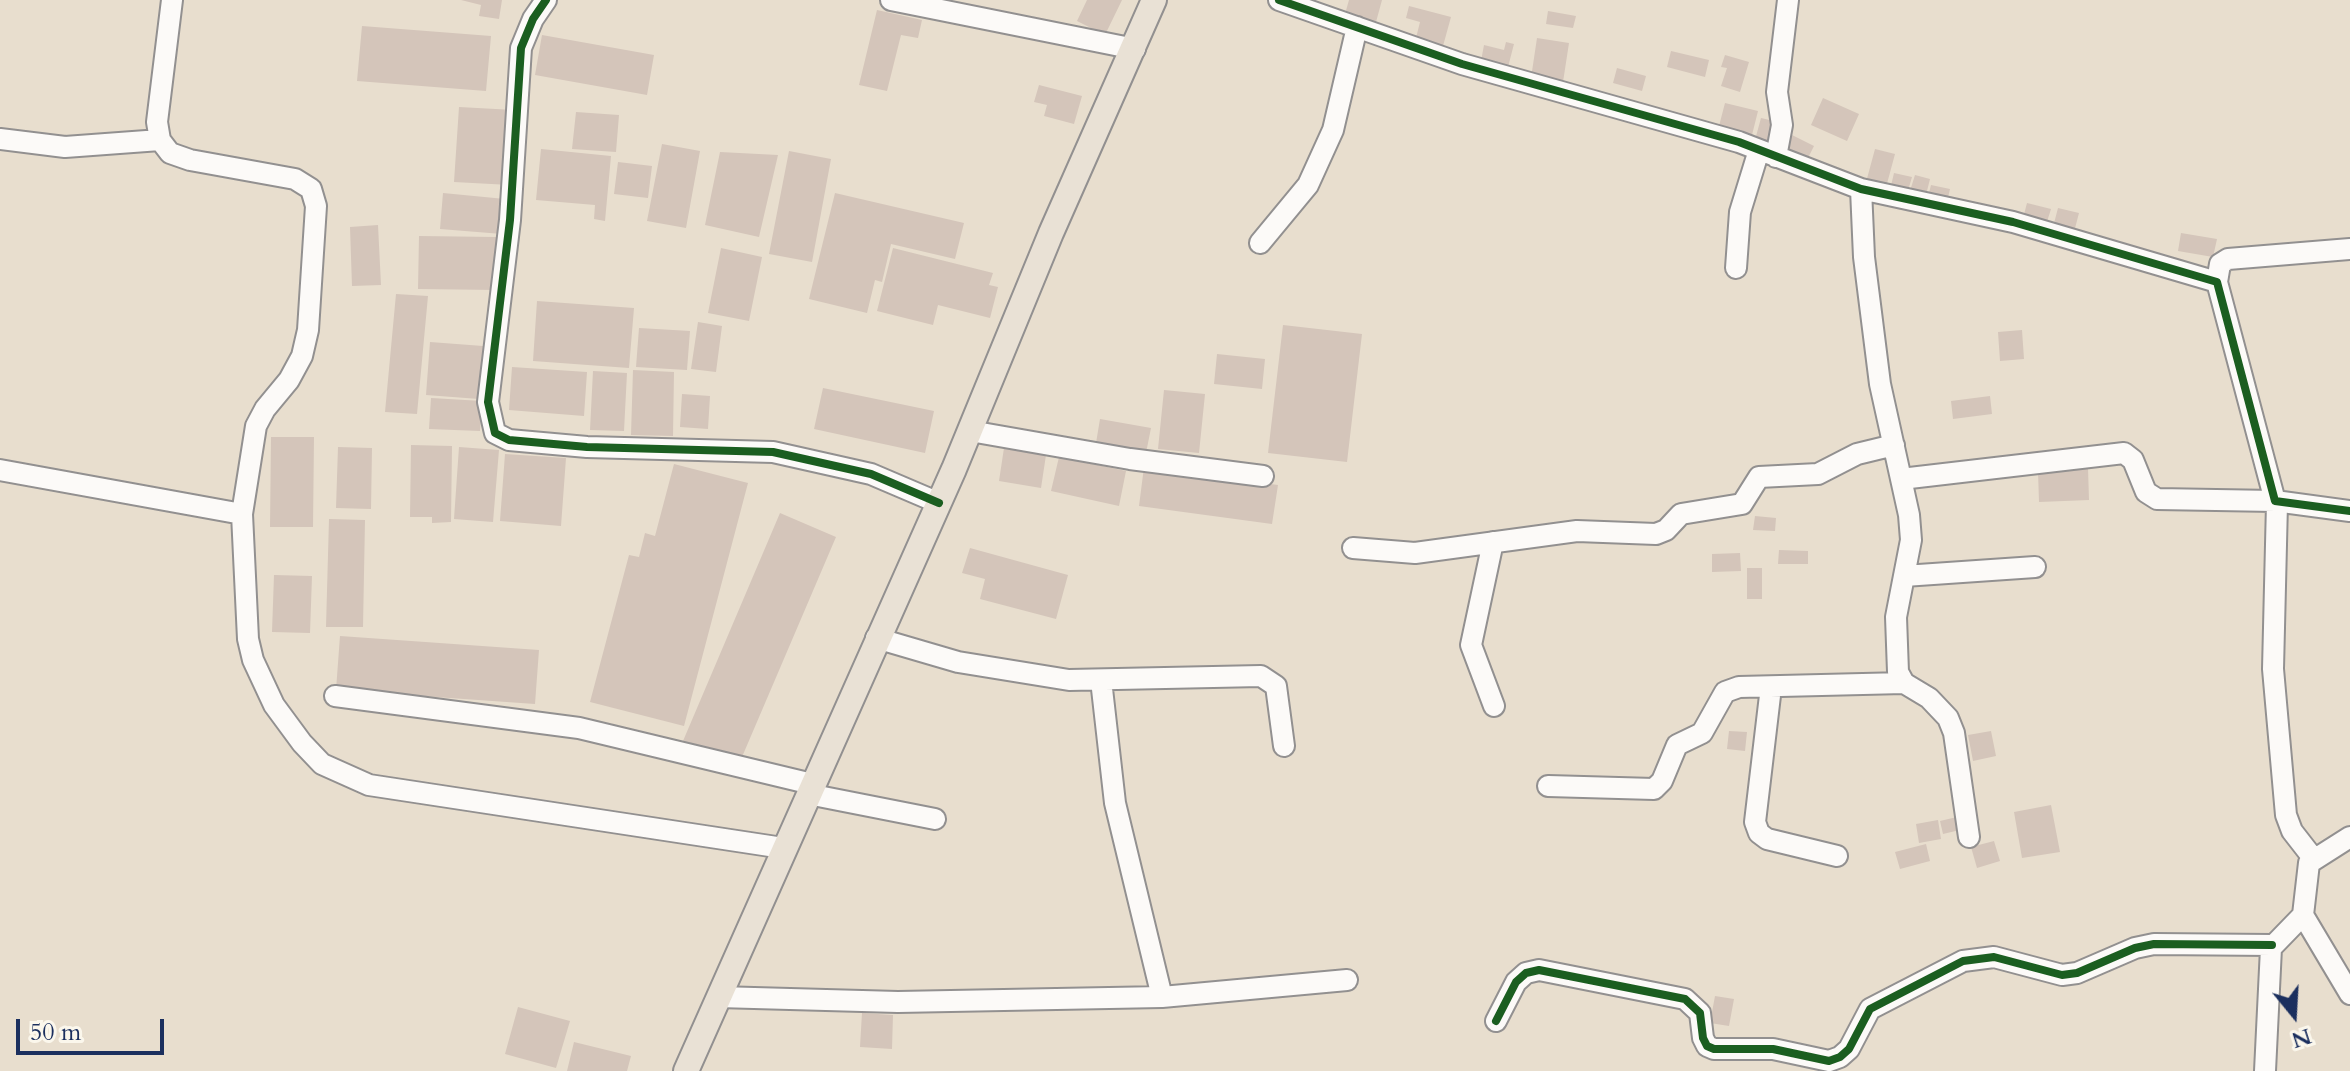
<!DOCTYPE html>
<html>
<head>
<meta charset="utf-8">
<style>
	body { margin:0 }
	#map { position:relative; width:2350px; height:1071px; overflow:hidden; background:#e8dece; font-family:Cardo,serif }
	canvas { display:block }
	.north { position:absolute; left:2254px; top:975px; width:80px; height:80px; -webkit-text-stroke:6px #fbf7ec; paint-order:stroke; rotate:162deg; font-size:22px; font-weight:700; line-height:32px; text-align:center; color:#1b2f5e }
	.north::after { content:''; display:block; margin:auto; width:28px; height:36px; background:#1b2f5e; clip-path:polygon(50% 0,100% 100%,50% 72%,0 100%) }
	.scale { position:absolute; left:16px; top:1019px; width:148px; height:36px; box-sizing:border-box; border:4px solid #1b2f5e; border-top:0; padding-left:10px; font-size:24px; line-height:28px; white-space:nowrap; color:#1b2f5e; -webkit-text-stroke:6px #fbf7ec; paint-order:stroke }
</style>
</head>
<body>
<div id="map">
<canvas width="2350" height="1071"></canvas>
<div class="north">N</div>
<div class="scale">50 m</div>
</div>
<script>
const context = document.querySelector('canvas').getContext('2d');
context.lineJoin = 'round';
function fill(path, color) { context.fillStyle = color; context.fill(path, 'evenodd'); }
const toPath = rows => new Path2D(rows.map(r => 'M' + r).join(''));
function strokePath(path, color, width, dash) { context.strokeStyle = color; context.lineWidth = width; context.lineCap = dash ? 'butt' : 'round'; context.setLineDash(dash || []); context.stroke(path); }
const building = toPath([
	[461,0,502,0,499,19,479,16,481,5],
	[1087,0,1122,0,1105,35,1077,21],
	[1349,0,1382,0,1376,22,1345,14],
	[1409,6,1451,17,1443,46,1416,38,1420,22,1406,18],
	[877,10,922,20,918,38,901,35,887,91,859,85],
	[1548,11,1576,16,1573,28,1546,24],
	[362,26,491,36,486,91,357,81],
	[542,35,654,55,647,95,535,75],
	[1537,38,1569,43,1563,82,1531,78],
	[1506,42,1514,44,1508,67,1481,61,1484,45,1504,50],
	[1671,51,1709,60,1705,77,1667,67],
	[1725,55,1749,62,1740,92,1721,86,1727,68,1721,67],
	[1617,68,1646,76,1642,91,1613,83],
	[1039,85,1082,96,1074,124,1044,116,1047,105,1034,102],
	[1823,98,1859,114,1847,141,1811,125],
	[1725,103,1758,111,1752,135,1719,126],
	[459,107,514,110,510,185,454,182],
	[576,112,619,115,616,152,572,149],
	[1761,118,1778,122,1771,145,1755,140],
	[1792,135,1814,146,1804,166,1782,155],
	[662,144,700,151,686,228,647,221],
	[541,149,611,156,605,221,594,219,595,205,536,200],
	[1875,149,1895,154,1885,191,1865,186],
	[789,151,831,159,812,262,769,254],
	[720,152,778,155,759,237,705,225],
	[618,162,652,166,648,198,614,194],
	[1894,173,1912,177,1907,194,1890,190],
	[1915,175,1930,179,1925,199,1909,194],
	[1931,185,1950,189,1946,206,1927,201],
	[443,193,505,199,502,234,440,229],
	[835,193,964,223,955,259,891,244,882,282,875,280,867,313,809,299],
	[2027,203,2051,209,2045,228,2022,222],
	[2058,208,2079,213,2073,236,2052,231],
	[378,225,381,285,352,286,350,227],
	[2181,233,2217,239,2213,257,2178,251],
	[419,236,496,237,496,290,418,289],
	[721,248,762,257,749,321,708,313],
	[893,248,993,273,989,285,998,287,990,318,938,305,933,325,877,311],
	[396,294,428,296,417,414,385,412],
	[537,301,634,308,629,368,533,361],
	[698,322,722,326,716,372,691,369],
	[1283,325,1362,334,1347,462,1268,453],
	[639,328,690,331,687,370,636,367],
	[2022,330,2024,359,2000,361,1998,332],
	[430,342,483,346,479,399,426,395],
	[1217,354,1265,359,1262,389,1214,384],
	[512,367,587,372,584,416,509,410],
	[633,370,674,372,673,436,631,435],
	[593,371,627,373,624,431,590,430],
	[823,388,934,411,925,453,814,429],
	[1164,390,1205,394,1199,453,1158,449],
	[682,394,710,396,708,429,680,427],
	[1990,396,1992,414,1953,419,1951,401],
	[431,398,482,401,480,431,429,429],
	[1100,419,1151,428,1145,458,1095,449],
	[271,437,314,437,313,527,270,527],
	[411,445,452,446,451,522,432,523,432,517,410,517],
	[338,447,372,448,371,509,336,508],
	[459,447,499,450,493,522,454,519],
	[1004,448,1046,455,1041,488,999,481],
	[505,454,566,458,561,526,500,521],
	[1059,457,1126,471,1119,506,1051,491],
	[674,464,748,483,684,726,590,702,629,555,639,557,645,533,655,536],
	[1144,467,1278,485,1272,524,1139,506],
	[2088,468,2089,500,2039,502,2038,471],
	[780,513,836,537,739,764,683,741],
	[1755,516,1776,518,1775,531,1753,530],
	[329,519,365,520,363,627,326,627],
	[970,548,1068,575,1056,619,980,599,985,579,962,573],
	[1779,550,1808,551,1808,564,1778,564],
	[1740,553,1741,571,1712,572,1712,554],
	[1747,568,1762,568,1762,599,1747,599],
	[274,575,312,576,310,633,272,632],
	[340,636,539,650,535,704,336,690],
	[1729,731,1747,732,1745,751,1727,749],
	[1991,731,1996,756,1973,761,1968,735],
	[2051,805,2060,852,2022,858,2014,812],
	[1961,816,1964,829,1943,834,1940,821],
	[1938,820,1941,839,1919,843,1916,824],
	[1994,841,2000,861,1977,868,1971,847],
	[1926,844,1930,861,1900,869,1895,852],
	[1715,996,1734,999,1729,1026,1710,1023],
	[518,1007,570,1021,556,1068,505,1054],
	[862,1013,893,1015,892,1049,860,1047],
	[574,1042,631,1056,627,1071,567,1071]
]);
const minor = toPath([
	[172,0,157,122,160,140,170,153,190,160,295,179,311,189,316,206,308,330,302,356,289,380,265,409,256,426,242,514,248,639,253,660,274,705,302,743,322,764,369,785,783,848],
	[546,0,533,19,521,48,510,220,488,402,495,433,509,440,587,447,773,452,871,474,939,503],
	[891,0,1135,49],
	[1279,0,1462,64,1739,142,1861,189,2013,222,2217,282,2275,501,2350,511],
	[0,139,65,147,160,140],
	[1776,157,1782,125,1777,92,1788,0],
	[1861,189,1864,257,1880,384,1909,515,1911,540,1896,617,1898,672,1904,683,1929,698,1948,718,1954,733,1969,837],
	[1260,243,1308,185,1333,130,1357,27],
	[1736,268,1740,212,1759,150],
	[2217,282,2220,264,2228,259,2350,249],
	[970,431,1130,459,1263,476],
	[0,470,242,514],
	[1901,479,2124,453,2133,460,2146,492,2157,499,2275,501],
	[2277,503,2273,669,2286,815,2292,831,2313,858],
	[1493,542,1471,645,1494,706],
	[1353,548,1415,553,1577,531,1656,534,1666,530,1681,514,1742,504,1759,477,1818,474,1857,454,1894,445],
	[1904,576,2035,567],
	[876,638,958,662,1069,680,1261,676,1276,686,1284,746],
	[1101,680,1115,803,1162,997],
	[1771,687,1755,822,1759,833,1767,839,1837,856],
	[335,696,579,728,812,784],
	[1548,786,1654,789,1662,781,1677,745,1702,733,1725,692,1739,687,1904,683],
	[808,794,935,819],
	[2303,915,2350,994],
	[718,997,898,1002,1162,997,1347,980],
	[1496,1021,1516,982,1526,973,1539,970,1685,999,1700,1013,1703,1038,1707,1046,1714,1049,1773,1049,1829,1061,1840,1057,1849,1049,1870,1009,1963,961,1994,957,2062,975,2077,973,2135,948,2154,944,2272,945],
	[2265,1071,2271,948,2303,915,2309,863,2350,837]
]);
const major = toPath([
	[686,1071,954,469,1051,233,1154,0]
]);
const cycleway = toPath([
	[546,0,533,19,521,48,510,220,488,402,495,433,509,440,587,447,773,452,871,474,939,503],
	[1279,0,1462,64,1739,142,1861,189,2013,222,2217,282,2275,501,2350,511],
	[1496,1021,1516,982,1526,973,1539,970,1685,999,1700,1013,1703,1038,1707,1046,1714,1049,1773,1049,1829,1061,1840,1057,1849,1049,1870,1009,1963,961,1994,957,2062,975,2077,973,2135,948,2154,944,2272,945]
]);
fill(building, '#d4c5ba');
strokePath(minor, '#929090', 24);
strokePath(major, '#929090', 28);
strokePath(minor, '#fcfaf8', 20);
strokePath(major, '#e9e1d5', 24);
strokePath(cycleway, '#1b5e20', 8);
</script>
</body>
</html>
